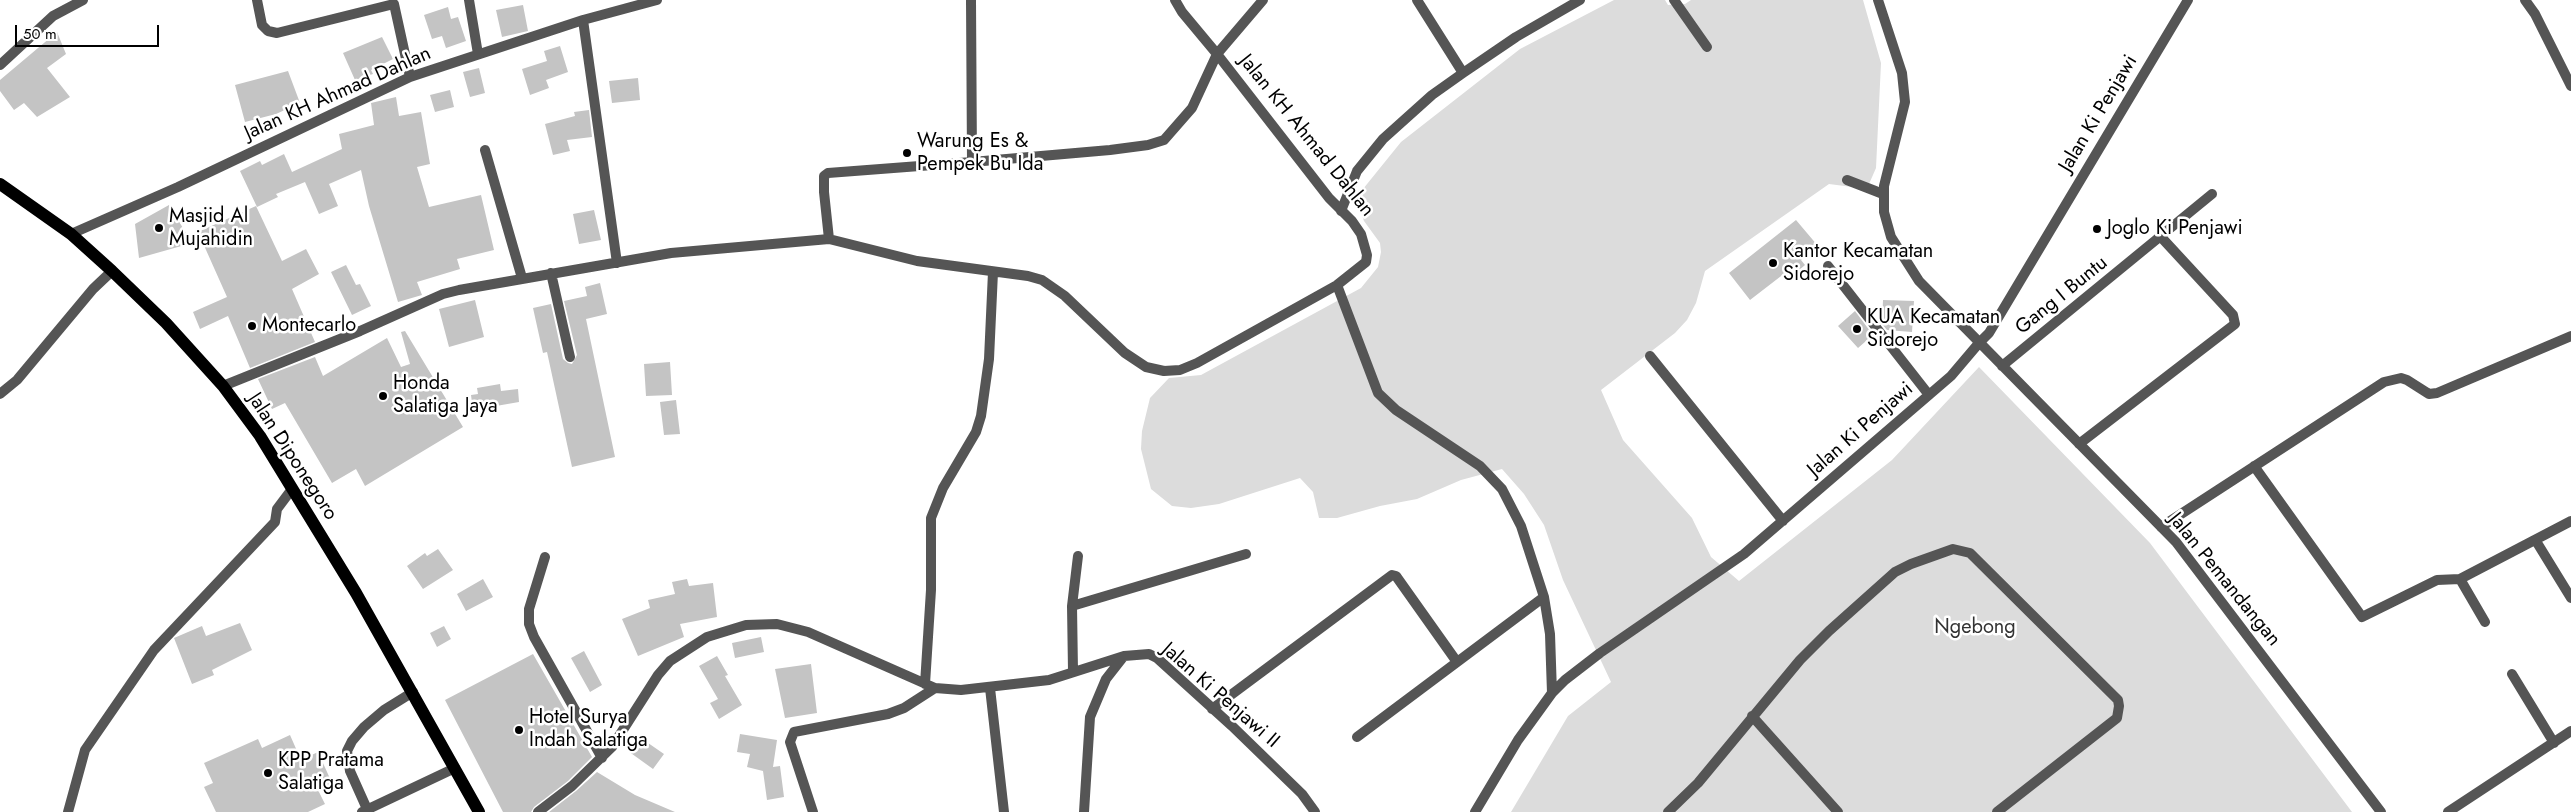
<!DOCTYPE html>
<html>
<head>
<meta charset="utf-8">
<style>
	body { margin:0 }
	#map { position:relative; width:2571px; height:812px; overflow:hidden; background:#fff; font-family:Jost,sans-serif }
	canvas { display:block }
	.scale { position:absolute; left:15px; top:25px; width:144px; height:22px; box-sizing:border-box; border:2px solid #000; border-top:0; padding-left:6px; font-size:15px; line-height:18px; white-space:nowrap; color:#000; -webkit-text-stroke:4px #fff; paint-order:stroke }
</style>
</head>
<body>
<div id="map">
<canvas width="2571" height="812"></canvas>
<div class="scale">50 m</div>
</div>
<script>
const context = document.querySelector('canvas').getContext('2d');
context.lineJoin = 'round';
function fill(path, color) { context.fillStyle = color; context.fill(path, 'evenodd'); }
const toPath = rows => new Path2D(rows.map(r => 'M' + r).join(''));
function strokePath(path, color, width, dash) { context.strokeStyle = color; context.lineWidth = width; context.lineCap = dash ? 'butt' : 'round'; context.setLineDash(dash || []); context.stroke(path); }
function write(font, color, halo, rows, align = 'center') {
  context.font = font + ' Jost,sans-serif'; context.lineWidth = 5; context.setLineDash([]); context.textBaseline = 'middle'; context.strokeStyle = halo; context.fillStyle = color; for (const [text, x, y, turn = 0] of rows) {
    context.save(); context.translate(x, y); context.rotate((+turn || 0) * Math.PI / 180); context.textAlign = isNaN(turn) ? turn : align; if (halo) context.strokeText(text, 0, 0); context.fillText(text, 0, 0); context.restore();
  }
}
const green = toPath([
	[1614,0,1665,0,1668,5,1685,4,1691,0,1863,0,1881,63,1876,168,1869,184,1860,188,1829,184,1705,271,1696,303,1687,320,1675,333,1601,390,1623,440,1692,518,1711,557,1739,581,1892,460,1979,367,2150,543,2352,812,1511,812,1568,716,1611,682,1563,580,1544,525,1524,494,1502,469,1461,480,1417,499,1380,506,1337,518,1319,518,1313,492,1300,478,1219,504,1191,508,1172,506,1151,489,1141,449,1142,431,1150,398,1169,378,1201,375,1361,288,1378,267,1381,252,1380,243,1364,221,1361,213,1363,189,1401,142,1520,49]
]);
const building = toPath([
	[523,5,528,31,502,37,496,10],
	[448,7,451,19,458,17,466,41,446,48,442,36,432,39,424,15],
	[57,32,66,54,47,68,70,97,37,117,24,103,14,110,0,91,0,80],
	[382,37,393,59,371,70,373,74,355,80,343,53],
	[560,46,568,72,546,80,549,88,530,95,522,69,547,61,544,51],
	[479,68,485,93,470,97,463,72],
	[288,71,300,103,276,114,245,122,235,85],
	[638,78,640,100,612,103,609,81],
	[450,90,454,107,435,112,430,95],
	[396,97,399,116,421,112,430,164,417,167,429,207,481,195,494,250,457,259,460,269,417,282,422,295,398,302,369,206,361,170,329,184,338,206,319,214,305,182,276,194,278,197,257,207,240,171,260,161,262,165,284,154,292,172,342,149,339,134,374,125,371,103],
	[589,110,592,137,567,140,570,151,553,155,545,124,575,116,574,112],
	[169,205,192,243,139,258,135,224],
	[256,206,282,261,306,249,319,274,292,289,315,342,250,368,228,316,200,329,193,312,227,297,198,232],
	[594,210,601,240,579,244,573,214],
	[1796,220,1818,246,1801,260,1805,265,1789,279,1785,273,1750,300,1729,273],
	[346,265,356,285,360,284,371,306,352,315,331,272],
	[600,283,607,314,586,319,615,457,572,467,547,352,543,353,533,308,551,304,563,359,568,363,572,364,577,355,564,301,587,296,585,287],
	[475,300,484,337,449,347,439,309],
	[1883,300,1914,301,1912,332,1887,330,1882,324],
	[1855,311,1873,335,1858,348,1838,326],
	[405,331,463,427,365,486,356,469,332,483,285,403,272,409,258,379,315,357,323,376,387,338,401,367,410,364,401,332],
	[670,362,672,395,646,396,644,364],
	[500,384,501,391,518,389,519,402,473,410,471,395,478,394,477,388],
	[676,400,680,434,664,435,660,402],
	[438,549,453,570,423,589,407,566,425,553,427,556],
	[483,579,493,597,466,611,457,594],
	[687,579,689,586,713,583,717,617,680,624,684,637,638,656,622,619,650,608,648,600,675,594,672,582],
	[240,623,252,650,212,670,214,675,192,684,174,638,202,626,206,636],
	[444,626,451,639,437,647,430,633],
	[761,637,764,652,735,658,732,643],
	[584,651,602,685,590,692,571,658],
	[533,654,592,757,568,781,534,807,531,812,503,812,445,700],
	[717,656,728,675,725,676,742,705,719,719,710,703,718,699,699,666],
	[811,664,817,713,785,718,775,669],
	[740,734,777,740,773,767,780,766,784,797,767,800,763,771,747,767,750,754,737,752],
	[290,735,301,760,318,752,332,783,318,790,325,804,308,812,216,812,204,787,213,783,204,763,258,739,262,748],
	[638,736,664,754,653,769,628,751],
	[597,772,635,795,675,812,549,812,576,791]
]);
const lane = toPath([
	[1752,716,1838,812],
	[367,809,350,771,347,751,352,741,364,727,384,710,413,692],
	[362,812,455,768],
	[1668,812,1698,783,1800,660,1829,631,1895,572,1911,564,1953,549,1970,553,2118,700,2119,706,2117,718,1997,812]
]);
const street = toPath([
	[257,0,262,25,268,31,277,33,394,4,410,77],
	[469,0,478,54],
	[971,0,972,162,1110,150,1148,145,1164,140,1192,108,1217,54,1263,0],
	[1417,0,1463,73],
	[1674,0,1707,47],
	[1878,0,1902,73,1905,102,1884,186,1884,212,1891,237,1919,281,2176,542,2381,812],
	[2525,0,2535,14,2571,86],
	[583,20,617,263],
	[0,65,53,16,83,0],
	[485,150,522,278],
	[972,162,828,173,824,176,824,192,829,239,917,261,1028,276,1042,280,1065,296,1125,353,1146,367,1164,371,1180,370,1197,363,1337,285,1366,262,1367,255,1361,234,1352,221,1329,198,1217,54,1182,12,1175,0],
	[1847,180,1883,194],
	[1341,211,1357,171,1383,139,1432,95,1463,73,1516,37,1580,0],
	[71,234,178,187,410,77,583,20,657,0],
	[1828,266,1929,395],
	[551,273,570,357],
	[1337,285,1378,393,1396,410,1480,466,1502,489,1521,526,1544,597,1550,634,1552,693],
	[1650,356,1783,521],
	[2002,366,2212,194],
	[223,386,360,331,443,294,459,290,671,253,829,239],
	[0,394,17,380,93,289,112,271],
	[2079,444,2235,324,2233,315,2161,237],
	[2254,466,2362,617,2437,580,2460,579,2571,521],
	[2161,527,2384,382,2401,378,2407,380,2429,394,2437,393,2571,336],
	[2536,541,2571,598],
	[545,557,529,609,529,624,534,637,602,758],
	[2460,579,2485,622],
	[1072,606,1078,556],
	[1073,671,1072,606,1246,554],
	[2512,674,2554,743],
	[925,684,931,590,931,518,943,488,976,432,981,416,989,359,993,272],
	[990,688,1004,812],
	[1212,709,1392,575,1396,576,1457,662],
	[1357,737,1544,597],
	[68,812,85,750,154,650,275,522,277,509,292,489],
	[538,812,572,786,612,747,658,675,670,661,707,637,746,625,777,624,808,632,935,688,961,690,1049,680,1124,656,1149,654,1157,658,1232,726,1302,794,1315,812],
	[813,812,790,742,794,732,888,714,904,708,935,688],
	[1084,812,1090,717,1106,679,1124,656],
	[1475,812,1518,740,1552,693,1565,680,1600,653,1744,554,1951,376,1979,343,1989,333,2188,0],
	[2448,812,2571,731]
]);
const primary = toPath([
	[0,184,71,234,112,271,166,323,223,386,260,436,356,593,479,812]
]);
const markers = [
	[907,153,5,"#000"],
	[159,228,5,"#000"],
	[2097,229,5,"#000"],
	[1773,263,5,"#000"],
	[252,326,5,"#000"],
	[1857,329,5,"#000"],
	[383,396,5,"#000"],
	[519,730,5,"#000"],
	[268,773,5,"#000"]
];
const streetNames = [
	["Jalan KH Ahmad Dahlan",338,94,-24],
	["Jalan Ki Penjawi",2099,114,-59],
	["Jalan KH Ahmad Dahlan",1306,136,51],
	["Gang I Buntu",2062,296,-39],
	["Jalan Ki Penjawi",1861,430,-41],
	["Jalan Diponegoro",292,457,57],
	["Jalan Pemandangan",2224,580,51],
	["Jalan Ki Penjawi II",1220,696,41]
];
const poiNames = [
	["Warung Es &",917,142],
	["Pempek Bu Ida",917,165],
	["Masjid Al",169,217],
	["Mujahidin",169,240],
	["Joglo Ki Penjawi",2107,229],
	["Kantor Kecamatan",1783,252],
	["Sidorejo",1783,275],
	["KUA Kecamatan",1867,318],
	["Sidorejo",1867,341],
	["Montecarlo",262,326],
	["Honda",393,384],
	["Salatiga Jaya",393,407],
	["Hotel Surya",529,718],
	["Indah Salatiga",529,741],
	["KPP Pratama",278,761],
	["Salatiga",278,784]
];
const parkNames = [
	["Ngebong",1975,628]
];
fill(green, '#dcdcdc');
fill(building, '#c4c4c4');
strokePath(lane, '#555', 10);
strokePath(street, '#555', 10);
strokePath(primary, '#000', 12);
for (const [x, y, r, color] of markers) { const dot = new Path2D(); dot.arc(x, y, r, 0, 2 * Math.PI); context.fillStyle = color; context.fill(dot); strokePath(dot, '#fff', 2); }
write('20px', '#000', '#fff', streetNames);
write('20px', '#000', '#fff', poiNames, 'left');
write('20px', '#333', '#fff', parkNames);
</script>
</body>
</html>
